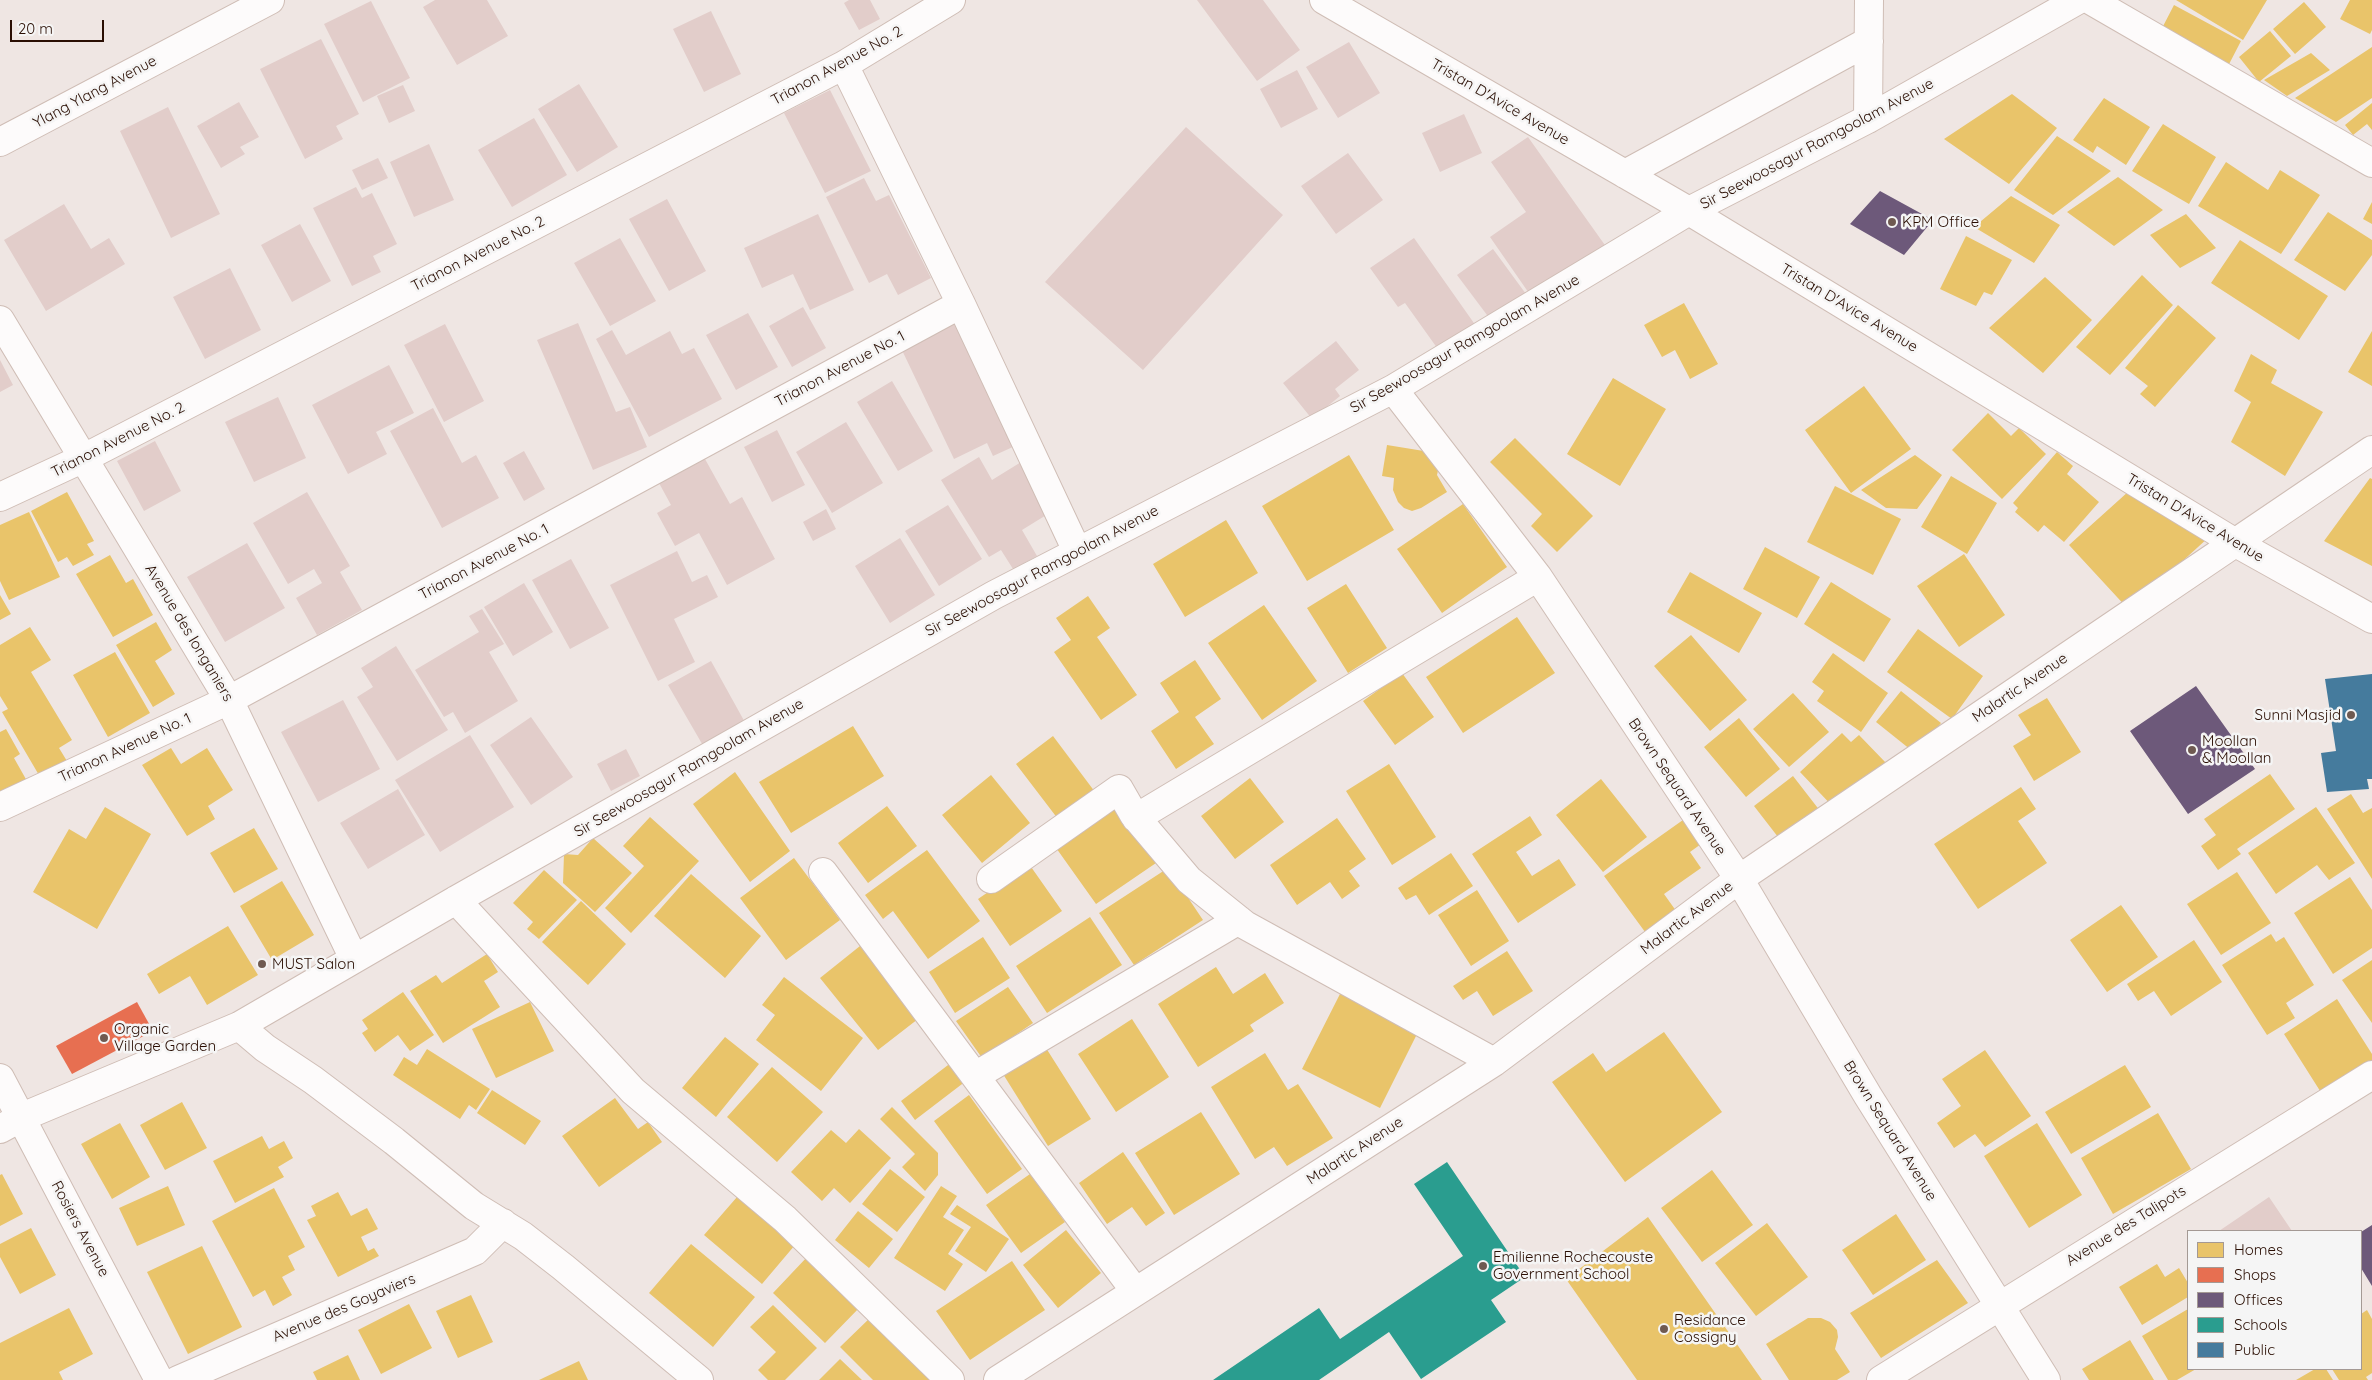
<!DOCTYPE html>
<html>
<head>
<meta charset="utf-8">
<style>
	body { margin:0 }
	#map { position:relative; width:2372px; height:1380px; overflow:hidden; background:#efe6e3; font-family:Quicksand,sans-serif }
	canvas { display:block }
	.legend { position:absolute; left:2187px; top:1230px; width:175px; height:140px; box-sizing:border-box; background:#f5f5f5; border:1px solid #a49994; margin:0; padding:6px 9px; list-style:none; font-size:15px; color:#2a0e03 }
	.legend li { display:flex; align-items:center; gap:10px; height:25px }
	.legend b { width:25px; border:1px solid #a49994 }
	.scale { position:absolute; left:10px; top:20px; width:94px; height:22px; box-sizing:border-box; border:2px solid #2a0e03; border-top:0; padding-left:6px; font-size:15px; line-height:18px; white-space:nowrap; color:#2a0e03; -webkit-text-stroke:4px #f5f5f5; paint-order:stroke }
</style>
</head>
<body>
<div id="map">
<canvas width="2372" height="1380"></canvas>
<ul class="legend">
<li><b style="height:14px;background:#e9c46a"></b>Homes</li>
<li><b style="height:14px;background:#e76f51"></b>Shops</li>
<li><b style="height:14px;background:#6d597a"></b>Offices</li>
<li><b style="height:14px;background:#2a9d8f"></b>Schools</li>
<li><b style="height:14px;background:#457b9d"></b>Public</li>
</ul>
<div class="scale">20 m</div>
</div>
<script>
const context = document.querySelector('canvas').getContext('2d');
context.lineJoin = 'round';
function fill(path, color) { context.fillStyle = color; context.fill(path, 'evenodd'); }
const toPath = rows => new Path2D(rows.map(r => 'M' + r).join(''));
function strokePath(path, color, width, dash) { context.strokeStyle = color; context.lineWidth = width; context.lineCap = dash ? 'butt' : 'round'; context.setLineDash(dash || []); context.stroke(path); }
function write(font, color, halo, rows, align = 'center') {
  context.font = font + ' Quicksand,sans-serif'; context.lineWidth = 5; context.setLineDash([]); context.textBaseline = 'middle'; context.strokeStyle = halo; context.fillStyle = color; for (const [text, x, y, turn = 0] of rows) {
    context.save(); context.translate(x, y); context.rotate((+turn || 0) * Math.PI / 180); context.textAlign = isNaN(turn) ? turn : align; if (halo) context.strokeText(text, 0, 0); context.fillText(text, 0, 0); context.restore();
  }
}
const homes = toPath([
	[2176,0,2267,0,2243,40],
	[2350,0,2372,0,2372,30,2370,34,2340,19],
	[2304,2,2326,27,2295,54,2273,29],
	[2174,5,2241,41,2226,70,2159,34],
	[2270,31,2291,56,2259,82,2239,57],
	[2372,47,2372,98,2336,122,2295,98],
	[2311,53,2330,70,2287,96,2264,80],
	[2012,94,2057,128,2009,184,1944,139],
	[2104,98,2150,127,2126,165,2097,146,2093,153,2073,140],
	[2372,103,2372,130,2367,124,2353,135,2345,125],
	[2163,124,2216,157,2189,204,2132,171],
	[2057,136,2111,171,2053,215,2014,190],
	[2226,162,2268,190,2280,170,2320,195,2281,254,2198,206],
	[2118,177,2163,210,2114,246,2067,212],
	[2011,196,2060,225,2034,263,1974,227],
	[2372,202,2372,224,2363,219],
	[2328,212,2372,240,2372,255,2345,291,2294,260],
	[2186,214,2216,248,2180,268,2150,235],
	[1966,236,2012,260,1992,295,1984,292,1976,306,1940,289],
	[2240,240,2328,296,2299,340,2211,283],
	[2142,275,2173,305,2110,375,2076,347],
	[2045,277,2092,320,2043,373,1989,328],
	[1684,303,1718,364,1690,379,1675,350,1662,357,1644,325],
	[2178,305,2216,338,2155,407,2140,394,2148,386,2125,368],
	[2372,331,2372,386,2348,372],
	[2251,354,2277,370,2271,383,2323,412,2285,476,2231,442,2251,402,2234,391],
	[1613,378,1666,409,1620,486,1567,454],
	[1864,386,1911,449,1851,493,1805,430],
	[1988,413,2011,436,2019,428,2046,454,2002,499,1952,450],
	[1515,438,1593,516,1557,552,1531,526,1542,514,1490,462],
	[1387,445,1436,453,1441,457,1437,475,1447,492,1421,508,1412,511,1404,508,1398,502,1393,490,1394,478,1382,476],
	[2057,452,2073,466,2067,474,2099,502,2064,542,2044,525,2038,532,2015,512,2018,508,2013,503],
	[1349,455,1394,530,1307,581,1262,506],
	[1915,455,1942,475,1917,509,1886,508,1861,490],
	[1951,476,1997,503,1967,554,1921,527],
	[2370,478,2372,479,2372,566,2324,541],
	[1835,486,1901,519,1873,575,1807,542],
	[2129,491,2209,537,2129,610,2069,545],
	[67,492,94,541,87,544,94,555,73,566,67,557,58,562,31,511],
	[1463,504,1507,567,1442,613,1397,549],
	[29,512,60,577,9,600,0,581,0,525],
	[1226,520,1258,573,1185,617,1153,564],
	[1765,547,1820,577,1797,618,1743,589],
	[1964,554,2005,615,1959,647,1917,586],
	[110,555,126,583,133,579,153,615,113,637,76,574],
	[1690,572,1762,613,1739,653,1667,612],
	[1831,582,1891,619,1864,662,1804,624],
	[1346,584,1387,648,1348,673,1307,608],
	[0,595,11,614,0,620],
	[1088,596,1110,628,1097,637,1137,695,1101,720,1054,652,1071,640,1056,618],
	[1264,605,1317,681,1262,720,1208,643],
	[1517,617,1555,673,1463,733,1426,677],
	[156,622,172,650,155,661,175,694,153,707,116,645],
	[30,627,51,660,31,672,72,740,59,748,70,766,43,782,2,712,8,709,0,696,0,645],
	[1918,629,1983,676,1952,719,1887,672],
	[1691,635,1747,700,1710,731,1654,666],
	[115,652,150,713,108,737,73,675],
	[1833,653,1888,693,1861,732,1817,701,1824,691,1812,682],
	[1195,660,1221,699,1195,717,1214,744,1176,769,1151,731,1179,712,1160,683],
	[1402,673,1434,717,1395,745,1363,701],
	[1901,691,1941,723,1916,754,1876,722],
	[1793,693,1829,732,1789,767,1753,729],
	[2047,698,2081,752,2034,781,2013,746,2031,735,2018,715],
	[1739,718,1780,769,1746,797,1704,747],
	[853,726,884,776,791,833,759,782],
	[6,729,20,754,14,758,27,781,0,796,0,732],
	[1842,733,1851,742,1859,735,1887,764,1837,811,1800,772],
	[1053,736,1095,792,1058,819,1016,764],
	[171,748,181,764,207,748,233,790,208,806,215,819,187,836,142,765],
	[1389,764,1436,837,1392,865,1346,791],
	[735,772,790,851,750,882,693,804],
	[2270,774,2295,809,2237,849,2241,854,2218,870,2201,846,2216,835,2204,819],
	[991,775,1030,823,982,863,942,815],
	[1793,776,1824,816,1785,846,1754,806],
	[1250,778,1284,822,1235,859,1201,816],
	[1601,779,1647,837,1603,872,1556,815],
	[2021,787,2036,809,2018,821,2047,863,1978,909,1934,844],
	[2351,794,2363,813,2372,808,2372,879,2327,809],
	[1114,803,1156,863,1096,904,1054,845],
	[887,806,917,846,868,883,838,843],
	[105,807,151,834,97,929,33,892,69,829,86,839],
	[2316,807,2355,863,2329,880,2317,865,2276,894,2248,853],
	[1690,815,1708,839,1690,852,1701,868,1664,894,1679,915,1648,936,1604,876],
	[1530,816,1542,835,1516,852,1532,876,1559,859,1576,885,1518,923,1472,854],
	[650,817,699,861,631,933,605,908,644,866,623,846],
	[1337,818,1366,859,1349,871,1360,886,1342,899,1330,882,1297,905,1270,865],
	[254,828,278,869,234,893,210,853],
	[593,838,632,873,595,912,563,883,564,854,578,855],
	[927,850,980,921,928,959,893,911,883,919,865,895],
	[1451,853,1473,886,1429,915,1416,895,1406,900,1398,888],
	[794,858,840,920,786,960,740,898],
	[1029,864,1062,911,1010,946,978,899],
	[1168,868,1203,920,1134,965,1099,913],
	[544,870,577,900,539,939,527,929,533,922,513,903],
	[2237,872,2271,923,2221,955,2187,904],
	[691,874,761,936,725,978,654,916],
	[2350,877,2372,910,2372,948,2333,974,2294,913],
	[282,881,314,935,272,960,240,906],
	[1477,890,1509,941,1471,966,1438,915],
	[581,901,626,944,588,985,542,942],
	[2121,905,2158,957,2107,992,2070,940],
	[1090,917,1122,965,1047,1013,1016,966],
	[228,926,258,975,207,1005,190,976,159,994,147,974],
	[2271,934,2276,942,2284,937,2314,985,2286,1003,2295,1018,2267,1035,2222,965],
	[983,937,1010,978,955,1013,929,972],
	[2194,940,2222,982,2171,1016,2154,991,2138,1001,2127,984],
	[860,946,918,1019,878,1050,820,978],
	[1507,951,1533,991,1493,1016,1477,991,1463,1000,1453,986],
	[487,954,498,972,484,981,500,1007,443,1043,410,991,436,975,442,983],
	[2372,960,2372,1023,2342,980],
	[1216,967,1233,994,1265,973,1284,1003,1250,1025,1254,1031,1198,1067,1158,1004],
	[784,977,863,1038,821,1091,756,1040,775,1015,762,1005],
	[1008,987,1033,1023,982,1058,956,1021],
	[403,992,434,1035,410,1051,398,1035,375,1052,362,1033,368,1029,362,1020],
	[1341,992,1419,1030,1380,1108,1302,1069],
	[2337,999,2372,1054,2372,1062,2322,1094,2284,1034],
	[530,1002,554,1051,496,1078,472,1029],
	[1132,1019,1169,1077,1116,1112,1078,1054],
	[1664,1032,1722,1112,1625,1182,1552,1082,1593,1053,1606,1072],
	[725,1037,759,1064,716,1117,682,1088],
	[1046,1048,1091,1119,1048,1146,1003,1074],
	[427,1049,490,1089,476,1110,469,1105,460,1119,393,1075,404,1057,417,1065],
	[1985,1050,2031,1116,1985,1147,1975,1134,1954,1148,1937,1123,1961,1106,1942,1079],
	[1265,1053,1288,1090,1298,1084,1333,1138,1287,1166,1274,1147,1255,1159,1211,1087],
	[952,1062,966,1081,915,1120,901,1101],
	[2125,1065,2151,1107,2071,1154,2045,1112],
	[772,1067,823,1112,777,1162,727,1117],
	[492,1090,541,1121,525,1145,477,1113],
	[969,1095,1022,1169,987,1194,934,1121],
	[615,1098,638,1129,648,1122,662,1142,599,1187,562,1136],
	[182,1102,207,1148,165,1170,140,1125],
	[892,1107,938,1153,938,1175,925,1191,902,1167,915,1154,880,1119],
	[1201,1112,1240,1174,1174,1215,1135,1153],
	[2158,1113,2191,1169,2113,1214,2081,1158],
	[120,1123,150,1177,112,1199,81,1144],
	[2037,1123,2082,1195,2029,1228,1984,1156],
	[859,1129,891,1158,850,1203,834,1188,822,1201,791,1172,831,1130,846,1143],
	[262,1136,269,1149,284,1141,293,1158,278,1167,284,1177,235,1203,213,1161],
	[1123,1152,1165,1213,1146,1226,1132,1207,1107,1224,1079,1183],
	[890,1169,925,1197,897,1232,862,1204],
	[1712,1170,1753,1225,1702,1262,1661,1208],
	[2,1174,23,1214,0,1226,0,1175],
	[1030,1174,1065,1222,1021,1253,986,1205],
	[168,1186,185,1225,137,1246,119,1208],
	[941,1186,957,1196,943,1217,964,1230,948,1254,963,1264,945,1291,894,1258],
	[274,1188,305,1247,288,1256,295,1270,282,1277,292,1295,273,1306,265,1290,253,1297,212,1221],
	[338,1192,351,1216,367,1208,378,1229,361,1237,368,1251,374,1248,379,1256,338,1277,307,1220,316,1216,311,1206],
	[737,1197,795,1245,762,1284,704,1235],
	[957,1205,1009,1239,986,1272,955,1251,971,1227,950,1214],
	[858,1211,893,1239,869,1268,835,1240],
	[1896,1214,1926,1260,1873,1295,1842,1250],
	[1648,1217,1762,1380,1637,1380,1566,1279],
	[1767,1223,1808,1277,1756,1316,1715,1263],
	[31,1228,56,1275,20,1294,0,1257,0,1244],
	[1066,1230,1101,1273,1058,1308,1023,1265],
	[691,1244,755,1297,713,1347,649,1293],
	[202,1246,242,1327,188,1354,147,1272],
	[808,1256,861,1306,825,1343,773,1293],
	[1937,1260,1968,1303,1881,1358,1850,1313],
	[1012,1261,1045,1310,970,1360,936,1311],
	[2157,1264,2165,1277,2179,1268,2188,1283,2188,1297,2142,1325,2119,1287],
	[471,1295,493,1342,458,1358,436,1311],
	[409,1304,432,1348,381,1374,358,1330],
	[773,1305,817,1348,785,1380,768,1380,758,1370,776,1352,750,1327],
	[69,1308,93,1354,59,1372,63,1380,0,1380,0,1343],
	[2188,1309,2188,1369,2196,1369,2177,1380,2168,1380,2142,1336],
	[2367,1310,2372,1319,2372,1373,2366,1377,2368,1380,2339,1380,2332,1369,2361,1369,2361,1314],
	[874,1314,939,1380,873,1380,840,1347],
	[1808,1318,1821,1318,1830,1322,1837,1330,1838,1337,1835,1349,1850,1372,1837,1380,1789,1380,1766,1344],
	[2130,1340,2154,1380,2089,1380,2082,1369],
	[348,1355,360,1380,317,1380,313,1372],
	[840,1359,862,1380,819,1380],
	[579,1361,588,1380,539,1380],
	[2315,1369,2326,1369,2333,1380,2296,1380]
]);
const shops = toPath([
	[137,1002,153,1031,72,1074,56,1046]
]);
const offices = toPath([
	[1880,191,1933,220,1904,255,1850,224],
	[2196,686,2255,769,2188,814,2130,731],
	[2372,1225,2372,1286,2361,1268,2361,1232]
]);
const schools = toPath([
	[1447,1162,1525,1277,1491,1300,1506,1322,1421,1379,1389,1332,1319,1380,1213,1380,1319,1308,1340,1339,1463,1256,1414,1184]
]);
const public = toPath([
	[2372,674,2372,779,2367,779,2369,789,2327,792,2321,753,2336,751,2325,679]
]);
const building = toPath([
	[435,0,487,0,508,36,457,65,423,7],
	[849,0,870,0,880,19,859,30,844,3],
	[1197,0,1263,0,1300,50,1257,81],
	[371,1,410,78,363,102,324,24],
	[711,11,741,74,704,92,673,29],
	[321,39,359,114,336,126,343,139,305,159,260,69],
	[1349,42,1380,93,1338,118,1306,67],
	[1297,70,1318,109,1281,128,1260,89],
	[579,84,618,147,577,172,538,109],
	[403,85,415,111,389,123,377,96],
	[830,90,871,171,825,193,784,113],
	[239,102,259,137,240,147,245,154,221,168,197,126],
	[168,107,220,214,171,238,120,131],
	[1464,114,1482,153,1440,172,1422,133],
	[534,118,567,175,512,207,478,150],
	[1186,127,1283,215,1143,370,1045,282],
	[1528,137,1607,248,1533,299,1490,237,1526,212,1491,162],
	[429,144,454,200,414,217,390,162],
	[1348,153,1383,200,1336,234,1301,186],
	[378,158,388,178,362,190,352,170],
	[864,178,876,201,889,195,931,278,898,295,887,274,869,283,826,197],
	[356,187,362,198,372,193,397,244,373,256,381,272,352,286,313,208],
	[667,199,706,271,669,291,629,219],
	[64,204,91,249,109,238,125,264,46,311,4,240],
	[818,214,854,290,810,310,793,274,762,288,744,248],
	[300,224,331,281,292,302,261,245],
	[620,238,656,301,610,326,574,263],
	[1414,238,1476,326,1440,352,1405,303,1398,307,1370,268],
	[1493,249,1526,294,1490,319,1457,275],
	[230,268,261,330,205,359,173,297],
	[803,307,826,348,792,367,769,326],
	[748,313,778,367,736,390,706,335],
	[955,320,1015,446,993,456,987,443,954,459,900,346],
	[578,323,616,412,630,407,647,447,593,470,537,340],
	[445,324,484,401,444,422,404,345],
	[612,330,626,355,670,331,682,354,694,348,722,399,649,437,596,339],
	[1336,341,1359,370,1335,389,1340,396,1312,419,1283,383],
	[0,360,13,385,0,392],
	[389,365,414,413,376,432,387,454,348,474,312,405],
	[892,381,933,451,898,471,857,402],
	[278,397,306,458,254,482,225,422],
	[433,408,462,463,476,455,499,498,442,528,390,431],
	[846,422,883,483,832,513,796,452],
	[777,430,805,485,772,502,744,447],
	[155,441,181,491,144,511,117,461],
	[524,451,545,489,524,501,503,463],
	[979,457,992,480,1026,459,1056,509,1022,530,1037,556,1013,569,1001,550,989,557,941,480],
	[705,459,730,504,742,497,775,559,727,585,699,533,675,546,657,513,671,505,659,483],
	[307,492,350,566,340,572,362,610,317,635,296,598,322,583,314,569,288,584,253,523],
	[948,505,982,559,939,586,905,531],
	[826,509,836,529,813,541,803,522],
	[900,538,935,595,890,623,855,566],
	[247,543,285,608,225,642,187,577],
	[677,551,692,582,707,575,718,597,674,619,695,662,658,681,610,585],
	[571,559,609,628,570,649,532,580],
	[524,583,553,632,513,656,484,607],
	[482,609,504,644,489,652,518,701,465,733,453,712,444,717,415,670,479,632,469,616],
	[396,646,448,730,397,761,357,697,373,687,361,668],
	[711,661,747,726,705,749,668,685],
	[343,700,380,769,318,802,281,732],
	[531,717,573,777,531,805,490,745],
	[470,735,514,807,440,852,395,780],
	[626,749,640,776,611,791,597,764],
	[398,789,425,835,368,869,340,823],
	[2269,1197,2292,1231,2219,1231]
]);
const minor = toPath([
	[1324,0,1689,211,2234,542,2372,619],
	[2090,0,2372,163],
	[844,65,961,304,1077,551],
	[1868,119,1869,0],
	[0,142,270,0],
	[1625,174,1869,41],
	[0,320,229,700,354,959],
	[1393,389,1538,577,1739,879,1868,1096,2046,1380],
	[0,497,84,458,844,65,951,0],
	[0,807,229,700,961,304],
	[1136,818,1538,577],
	[823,872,1135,1291],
	[991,879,1119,789,1134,815,1189,880,1245,925,1494,1062],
	[456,900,633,1091,785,1219,950,1380],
	[239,1026,265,1048,313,1080,394,1141,474,1206,523,1236,563,1267,699,1380],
	[975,1076,1239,920],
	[0,1078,159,1380],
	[0,1129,22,1117,239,1026,456,900,994,595,1393,389,1689,211,1868,119,2078,0],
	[178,1380,475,1251,503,1223],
	[998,1380,1494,1062,1739,879,2372,450],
	[1881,1380,2372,1075]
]);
const markers = [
	[1892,222,5,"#6f5a51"],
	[2351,715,5,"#6f5a51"],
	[2192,750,5,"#6f5a51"],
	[262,964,5,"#6f5a51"],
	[104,1038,5,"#6f5a51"],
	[1483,1266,5,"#6f5a51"],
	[1664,1329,5,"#6f5a51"]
];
const streetNames = [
	["Trianon Avenue No. 2",837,66,-29],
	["Ylang Ylang Avenue",95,92,-28],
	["Tristan D'Avice Avenue",1500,102,30],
	["Sir Seewoosagur Ramgoolam Avenue",1817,144,-28],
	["Trianon Avenue No. 2",478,254,-27],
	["Tristan D'Avice Avenue",1849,308,31],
	["Sir Seewoosagur Ramgoolam Avenue",1465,344,-30],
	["Trianon Avenue No. 1",840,369,-28],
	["Trianon Avenue No. 2",118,440,-27],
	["Tristan D'Avice Avenue",2195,518,31],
	["Trianon Avenue No. 1",484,562,-28],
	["Sir Seewoosagur Ramgoolam Avenue",1042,571,-28],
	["Avenue des longaniers",189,633,59],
	["Malartic Avenue",2020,688,-34],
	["Trianon Avenue No. 1",125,748,-25],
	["Sir Seewoosagur Ramgoolam Avenue",689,768,-30],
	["Brown Sequard Avenue",1677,787,56],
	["Malartic Avenue",1687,918,-37],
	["Brown Sequard Avenue",1890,1131,58],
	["Malartic Avenue",1355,1151,-33],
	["Avenue des Talipots",2126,1226,-32],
	["Rosiers Avenue",80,1229,62],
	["Avenue des Goyaviers",344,1308,-23]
];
const poiNames = [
	["KPM Office",1902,222],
	["Sunni Masjid",2341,715,"right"],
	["Moollan",2202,741],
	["& Moollan",2202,758],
	["MUST Salon",272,964],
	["Organic",114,1029],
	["Village Garden",114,1046],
	["Emilienne Rochecouste",1493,1257],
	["Government School",1493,1274],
	["Residance",1674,1320],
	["Cossigny",1674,1337]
];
fill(homes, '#e9c46a');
fill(shops, '#e76f51');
fill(offices, '#6d597a');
fill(schools, '#2a9d8f');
fill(public, '#457b9d');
fill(building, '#e2cdca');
strokePath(minor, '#cfbdb5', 30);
strokePath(minor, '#fdfbfb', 28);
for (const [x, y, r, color] of markers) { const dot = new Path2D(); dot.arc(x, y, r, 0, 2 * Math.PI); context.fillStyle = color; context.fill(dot); strokePath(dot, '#f5f5f5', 2); }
write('15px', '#2a0e03', '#f5f5f5', streetNames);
write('15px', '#2a0e03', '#f5f5f5', poiNames, 'left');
</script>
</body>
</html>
